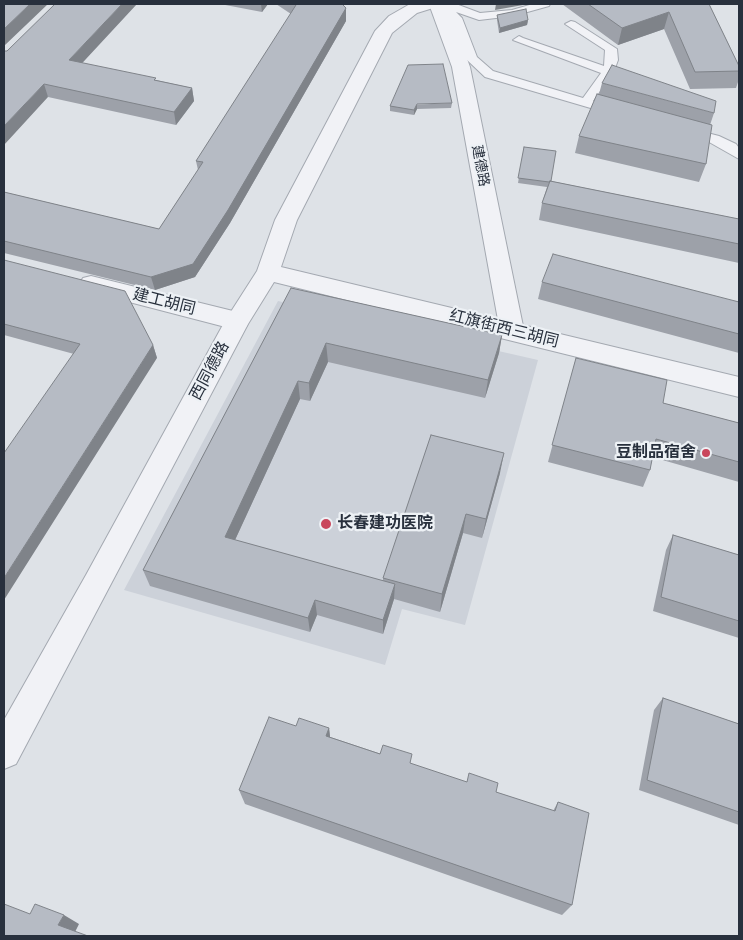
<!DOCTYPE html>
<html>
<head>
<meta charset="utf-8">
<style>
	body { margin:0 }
	#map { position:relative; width:743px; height:940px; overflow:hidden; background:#dee2e7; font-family:Arial,sans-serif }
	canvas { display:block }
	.frame { position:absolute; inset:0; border:5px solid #28303d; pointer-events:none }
</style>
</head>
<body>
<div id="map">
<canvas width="743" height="940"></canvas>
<div class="frame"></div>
</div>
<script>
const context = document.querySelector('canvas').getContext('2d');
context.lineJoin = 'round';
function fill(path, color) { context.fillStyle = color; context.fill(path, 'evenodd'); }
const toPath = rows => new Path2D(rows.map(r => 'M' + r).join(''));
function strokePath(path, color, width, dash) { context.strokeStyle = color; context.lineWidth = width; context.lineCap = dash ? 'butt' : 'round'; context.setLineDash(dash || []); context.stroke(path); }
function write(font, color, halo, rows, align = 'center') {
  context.font = font + ' Arial,"Noto Sans SC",sans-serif'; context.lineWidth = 4.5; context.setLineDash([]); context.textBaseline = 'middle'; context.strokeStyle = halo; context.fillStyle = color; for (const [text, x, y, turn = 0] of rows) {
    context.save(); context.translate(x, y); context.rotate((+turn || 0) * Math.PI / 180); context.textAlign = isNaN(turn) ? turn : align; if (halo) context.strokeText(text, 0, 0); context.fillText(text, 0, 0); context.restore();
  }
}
const built = toPath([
	[278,301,538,360,465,625,402,609,385,665,124,590]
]);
const service = toPath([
	[435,4,456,4,480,13,512,10,533,4,550,4,549,6,513,16,479,20,456,12,462,18,477,57,493,71,583,98,601,73,513,40,519,36,523,38,604,66,605,50,565,24,571,21,575,22,617,49,618,60,614,71,593,101,619,108,621,111,619,114,611,114,485,77,466,59,451,19,435,4],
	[688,128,719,136,736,144,739,148,739,159,709,142,683,135,682,132,688,128]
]);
const minor = toPath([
	[429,4,447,4,470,67,524,331,521,337,512,340,503,337,500,331,452,67,429,4],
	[91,276,237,312,246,315,249,321,246,327,237,330,83,290,79,284,83,278,91,276]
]);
const tertiary = toPath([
	[410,4,436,4,433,8,417,13,392,33,297,220,281,267,739,377,739,397,274,282,248,324,16,764,4,769,4,720,86,575,225,321,257,271,275,220,375,31,389,16,410,4]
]);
const wall = toPath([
	[220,4,268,4,262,12],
	[276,4,342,4,346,21,230,223,195,277,155,290,4,253,4,192,159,229,198,170,196,161,291,14],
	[562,4,709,4,739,66,739,79,736,88,690,89,664,29,618,45],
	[497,15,528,20,527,25,499,33,497,20],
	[7,51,82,63,156,80,192,88,194,101,176,125,48,97],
	[602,83,714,113,710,125,706,164,699,182,575,153,579,136,599,94],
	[452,103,451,108,417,109,414,115,390,111,390,106],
	[524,147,551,181,739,219,739,263,539,220,542,203,547,187,518,183],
	[4,260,153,345,157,358,74,354,4,335],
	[542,282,739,302,739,353,538,299],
	[291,288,502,335,499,353,485,398,328,362,310,401,300,399,235,540,383,581,383,578,500,473,482,538,463,533,440,612,394,599,383,634,317,615,310,632,150,586,143,570],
	[576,358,663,403,739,423,739,482,652,457,650,470,643,487,548,462],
	[673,535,739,555,739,638,653,611,666,550],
	[663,698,739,724,739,825,639,790,654,710],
	[296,726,329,728,330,737,553,811,558,802,572,905,562,915,245,804,239,790]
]);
const shadedWall = toPath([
	[30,4,48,4,4,46,4,29],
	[122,4,137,4,73,73,69,60],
	[261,4,268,4,262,12],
	[496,4,523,4,523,5,495,10],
	[346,8,346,21,230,223,195,277,155,290,151,277],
	[669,12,664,29,618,45,622,28],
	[528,20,527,25,499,33,500,28],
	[44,84,48,97,4,145,4,126],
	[192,88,194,101,176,125,174,112],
	[417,104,417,109,414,115,414,110],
	[502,335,499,353,485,398,488,380],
	[326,343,328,362,310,401,309,383],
	[153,345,157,358,4,600,4,578],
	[298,381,300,399,229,553,225,537],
	[504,453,500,473,482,538,486,519],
	[466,514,463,533,440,612,442,594],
	[395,584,394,599,383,634,383,620],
	[315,600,317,615,310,632,308,618],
	[329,728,331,745,326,736],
	[64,915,79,924,74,934,58,925]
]);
const building = toPath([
	[4,4,30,4,4,29,4,4],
	[55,4,122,4,69,60,156,78,154,80,192,88,174,112,44,84,4,126,4,51,7,51,55,4],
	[294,4,342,4,346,8,228,210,193,264,151,277,4,241,4,192,159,229,203,162,196,161,296,5,294,4],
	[588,4,709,4,739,66,739,71,695,72,669,12,622,28,588,4],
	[526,9,528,20,500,28,497,15,526,9],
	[443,64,452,103,417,104,414,110,390,106,408,65,443,64],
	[612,65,716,101,714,113,602,83,612,65],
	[597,94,712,125,706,164,579,136,597,94],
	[524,147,556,151,551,181,550,181,549,182,518,178,524,147],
	[550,181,739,219,739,244,542,203,550,181],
	[553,254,739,302,739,334,542,282,553,254],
	[4,260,125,291,153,345,4,578,4,453,80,344,4,324,4,260],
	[291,288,502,335,488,380,326,343,309,383,298,381,225,537,395,584,383,620,315,600,308,618,143,570,291,288],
	[576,358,667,380,663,403,739,423,739,462,656,439,650,470,552,445,576,358],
	[431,435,504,453,486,519,466,514,442,594,383,578,431,435],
	[673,535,739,555,739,621,661,597,673,535],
	[663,698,739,724,739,812,647,780,663,698],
	[269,717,296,726,299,718,329,728,326,736,380,754,383,745,412,754,410,763,467,782,469,773,498,783,496,792,555,811,558,802,589,813,572,905,239,790,269,717],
	[4,904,30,914,35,904,64,915,58,925,88,936,4,936,4,904]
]);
const markers = [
	[706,453,5,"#c9465c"],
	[326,524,6,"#c9465c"]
];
const farStreetnames = [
	["建德路",480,166,79]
];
const streetNames = [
	["建工胡同",164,302,14],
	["红旗街西三胡同",504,329,14],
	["西同德路",210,371,-62]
];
const poiNames = [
	["豆制品宿舍",696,453],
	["长春建功医院",337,524,"left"]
];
fill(built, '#ccd1d9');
strokePath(service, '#a4a9b1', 2);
strokePath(minor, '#a4a9b1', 2);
strokePath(tertiary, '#a4a9b1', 2);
fill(service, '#f1f2f6');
fill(minor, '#f1f2f6');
fill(tertiary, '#f1f2f6');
fill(wall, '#9da1a9');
fill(shadedWall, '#7f8389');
fill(building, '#b6bbc4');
strokePath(building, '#7f8389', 1);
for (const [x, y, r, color] of markers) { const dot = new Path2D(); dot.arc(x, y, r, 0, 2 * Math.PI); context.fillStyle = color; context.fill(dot); strokePath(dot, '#edf1f5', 2); }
write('14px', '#28303d', '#edf1f5', farStreetnames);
write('16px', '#28303d', '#edf1f5', streetNames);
write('bold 16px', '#28303d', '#edf1f5', poiNames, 'right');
</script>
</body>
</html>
